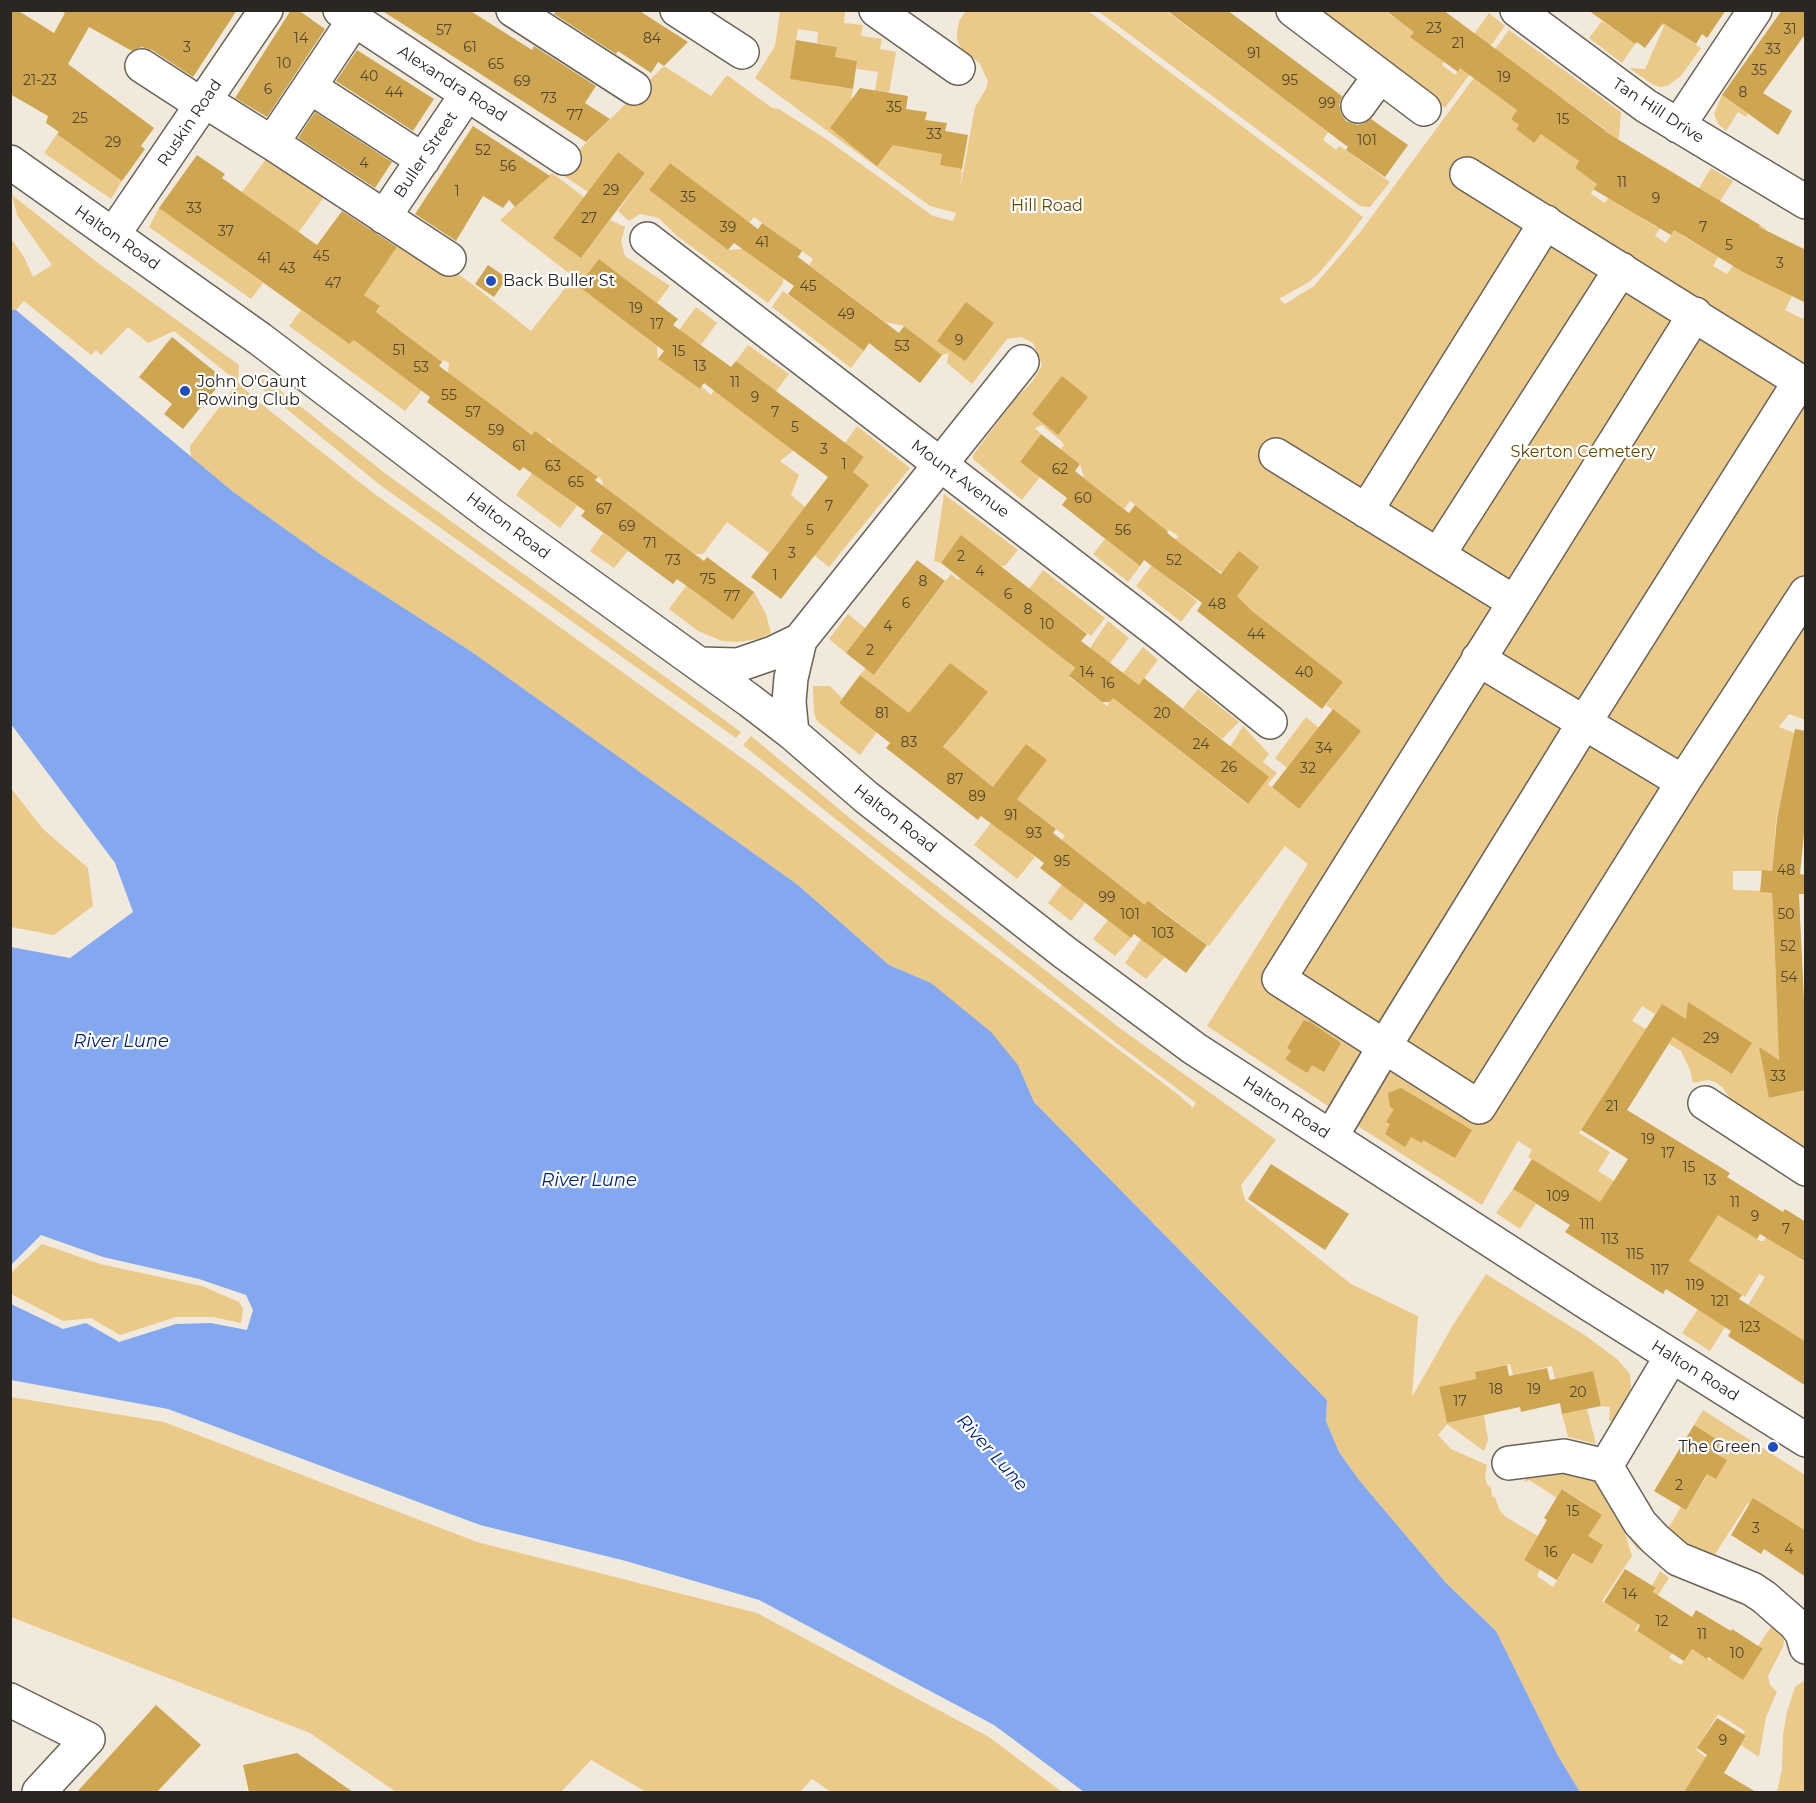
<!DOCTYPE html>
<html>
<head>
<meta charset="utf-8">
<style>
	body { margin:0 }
	#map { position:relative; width:1816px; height:1803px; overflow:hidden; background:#f1eadc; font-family:Montserrat,sans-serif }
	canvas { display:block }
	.frame { position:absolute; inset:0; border:12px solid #2a2722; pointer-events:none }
</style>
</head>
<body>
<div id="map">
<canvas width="1816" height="1803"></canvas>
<div class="frame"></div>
</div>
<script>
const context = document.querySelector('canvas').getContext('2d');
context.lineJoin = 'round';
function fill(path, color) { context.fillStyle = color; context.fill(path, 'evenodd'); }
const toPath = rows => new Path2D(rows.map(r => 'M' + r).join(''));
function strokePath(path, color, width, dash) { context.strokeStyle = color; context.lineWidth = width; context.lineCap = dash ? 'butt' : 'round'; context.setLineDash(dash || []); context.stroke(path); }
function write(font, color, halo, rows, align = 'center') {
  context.font = font + ' Montserrat,sans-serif'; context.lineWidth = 4.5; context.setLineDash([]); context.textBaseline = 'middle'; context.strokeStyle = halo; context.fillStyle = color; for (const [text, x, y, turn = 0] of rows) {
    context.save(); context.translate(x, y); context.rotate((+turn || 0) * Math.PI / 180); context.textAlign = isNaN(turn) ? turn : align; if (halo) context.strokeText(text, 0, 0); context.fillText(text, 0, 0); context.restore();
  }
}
const green = toPath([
	[835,10,845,12,844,23,863,25,861,36,882,39,880,49,896,52,889,93,875,91,878,72,856,69,857,61,835,57,837,47,817,43,818,32,798,29,793,59,831,86,853,89,851,100,877,105,942,154,940,165,962,169,960,189,975,107,986,89,988,81,980,64,961,48,957,40,957,31,959,21,966,11,1087,10,1363,217,1345,242,1319,273,1309,282,1279,299,1285,304,1314,286,1361,231,1509,30,1621,112,1619,137,1591,194,1605,203,1612,192,1645,212,1641,218,1658,228,1670,209,1672,210,1655,236,1666,243,1711,168,1733,181,1720,201,1690,220,1681,235,1718,257,1713,266,1727,274,1760,225,1766,229,1743,271,1792,296,1785,310,1803,319,1805,313,1805,720,1789,714,1779,727,1805,737,1792,747,1776,821,1772,871,1733,871,1733,890,1772,891,1778,1027,1787,1057,1762,1063,1770,1098,1805,1090,1805,1147,1734,1104,1722,1087,1715,1082,1708,1080,1693,1083,1690,1070,1681,1051,1669,1044,1684,1019,1662,1004,1655,1014,1642,1006,1633,1019,1632,1021,1646,1029,1579,1133,1610,1152,1598,1171,1630,1191,1715,1213,1760,1241,1764,1241,1766,1237,1805,1262,1805,1342,1748,1305,1765,1277,1759,1274,1745,1297,1689,1261,1703,1238,1676,1221,1611,1219,1584,1192,1528,1157,1532,1150,1518,1141,1482,1205,1364,1130,1207,1026,1308,864,1285,846,1209,946,1156,906,1152,911,1062,840,1065,836,1056,829,1010,793,1000,792,943,748,954,734,943,725,911,715,860,675,866,668,875,674,951,574,958,580,960,578,1066,661,1075,669,1069,677,1107,706,1113,698,1247,804,1268,777,1230,747,1243,726,1269,754,1263,762,1277,773,1268,784,1299,809,1360,731,1326,705,1343,682,1217,584,1225,574,1214,568,1175,539,1179,537,1174,533,1169,530,1161,538,1144,525,1150,517,1130,501,1124,509,1084,478,1080,464,1061,449,1064,445,1062,442,1042,425,1035,428,1041,434,1020,462,1040,477,1022,500,973,459,973,455,1016,398,1032,382,1042,365,1033,343,1021,337,1007,339,972,384,947,363,949,353,942,355,904,326,885,322,809,265,813,259,809,256,754,217,749,223,670,163,649,190,728,250,743,249,783,278,783,283,768,303,677,236,659,218,640,214,629,221,618,211,645,173,618,152,588,192,555,170,578,151,664,66,711,96,727,75,772,108,779,109,826,139,933,216,953,221,956,213,930,206,755,78,775,46,780,11],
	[1562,98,1605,129,1582,161,1585,175,1575,168,1579,161,1541,133,1534,143,1516,129,1519,125,1511,119,1517,110],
	[1752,1043,1732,1074,1691,1048],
	[1098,11,1166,11,1328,132,1323,140,1336,150,1339,146,1346,150,1390,182,1370,207,1360,206],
	[1318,11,1385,11,1402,23,1411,11,1430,11,1411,37,1447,57,1442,65,1455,75,1462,66,1474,34,1489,13,1505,26,1445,108],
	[1643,11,1676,11,1674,30,1701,48,1681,76,1667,86,1660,87,1652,84,1629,68,1645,69,1664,26],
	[1602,21,1635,44,1622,63,1589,38],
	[1722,95,1748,114,1746,117,1738,112,1726,131,1718,124,1714,114],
	[57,134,122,181,111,199,44,153],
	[271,152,329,190,286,250,292,228,242,192],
	[552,173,584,197,553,238,581,258,610,220,625,227,621,241,625,256,670,286,657,303,599,259,578,286,657,346,658,359,700,389,702,387,711,395,714,390,794,450,780,461,799,475,791,495,805,507,769,553,727,522,703,554,695,554,603,486,602,480,553,444,549,438,541,441,448,373,449,363,444,360,442,362,398,328,422,390,405,411,289,326,301,310,349,344,361,333,380,307,364,295,377,276,363,266,374,249,389,259,403,238,468,281,531,331,574,277,500,220],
	[12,195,102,266,239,365,238,382,255,399,372,492,757,769,941,915,1180,1096,1192,1107,1191,1110,1196,1103,1111,1039,743,745,751,736,857,824,1121,1029,1276,1140,1241,1185,1245,1200,1351,1284,1418,1316,1412,1397,1453,1325,1486,1274,1586,1336,1617,1359,1630,1374,1631,1388,1613,1423,1609,1420,1610,1407,1601,1406,1593,1371,1555,1379,1552,1366,1513,1375,1510,1364,1475,1372,1476,1379,1473,1380,1439,1388,1447,1423,1484,1415,1488,1440,1484,1451,1447,1424,1438,1435,1451,1449,1487,1465,1485,1477,1487,1484,1491,1488,1492,1496,1495,1497,1500,1511,1506,1517,1538,1536,1524,1560,1540,1569,1537,1576,1553,1587,1579,1544,1592,1508,1563,1489,1557,1498,1529,1480,1525,1482,1524,1474,1538,1467,1598,1475,1641,1540,1639,1551,1625,1533,1632,1556,1602,1601,1635,1622,1656,1589,1652,1586,1660,1571,1669,1578,1635,1630,1666,1649,1679,1642,1669,1658,1681,1665,1692,1649,1711,1661,1712,1659,1743,1679,1763,1650,1758,1646,1775,1621,1783,1633,1784,1641,1783,1647,1768,1676,1770,1685,1777,1692,1766,1717,1759,1757,1741,1745,1746,1737,1743,1734,1745,1731,1718,1714,1696,1750,1706,1757,1684,1792,1580,1792,1558,1756,1496,1631,1446,1583,1359,1480,1339,1452,1326,1421,1327,1400,1034,1102,1018,1065,931,983,889,965,798,885,472,652,323,556,232,491,191,457,190,446,238,382,174,331,148,343,128,327,101,355,96,350,91,355,24,301,16,310,11,310,10,237,24,257,33,277,52,265,17,215],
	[159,208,263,283,251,299,149,227],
	[783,291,864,351,851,368,772,307],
	[696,307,717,323,701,345,679,330],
	[748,345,789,374,776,391,736,361],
	[262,376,386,474,741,732,736,738,380,485,256,384],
	[857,426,910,468,829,567,814,555,843,486,864,457,845,443],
	[532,473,577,506,560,528,516,495],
	[944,494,1018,550,1005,566,1001,566,961,536,941,563,934,561],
	[603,533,628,551,614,568,590,551],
	[1105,539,1140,566,1128,582,1093,554],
	[1152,565,1197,601,1181,622,1136,586],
	[1043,570,1105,618,1091,636,1029,589],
	[686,586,733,620,754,592,766,614,771,633,759,639,737,642,722,641,698,631,669,609],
	[848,614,865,628,846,653,829,639],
	[1108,621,1129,638,1110,663,1090,648],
	[1143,647,1158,660,1139,685,1123,673],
	[813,686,830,686,842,698,839,703,877,732,860,755,817,721,814,713],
	[1198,689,1239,722,1222,739,1183,708],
	[1306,717,1319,728,1287,768,1275,758],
	[10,787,43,829,88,868,93,906,54,935,11,927],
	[991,823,1035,857,1017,879,974,845],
	[1062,884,1085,903,1071,921,1048,903],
	[1108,920,1131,938,1115,956,1093,939],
	[1141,939,1165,957,1146,979,1125,963],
	[1513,1189,1536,1204,1520,1229,1496,1213],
	[42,1244,100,1264,202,1286,239,1302,243,1309,241,1323,213,1317,176,1317,120,1335,91,1318,63,1321,11,1294,11,1273],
	[1698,1309,1725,1327,1710,1351,1682,1333],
	[11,1397,164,1422,477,1542,757,1613,989,1737,1062,1792,831,1792,812,1779,800,1792,646,1792,591,1760,561,1792,396,1792,310,1733,11,1617],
	[1587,1409,1596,1444,1568,1437,1562,1414],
	[1703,1410,1805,1475,1805,1531,1785,1526,1748,1503,1710,1562,1687,1548,1641,1503,1669,1527,1681,1507,1686,1510,1706,1477,1703,1472,1721,1442,1694,1425],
	[1805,1680,1805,1792,1777,1792,1782,1769,1783,1734,1787,1712,1795,1687]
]);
const water = toPath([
	[11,310,16,310,232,491,323,556,472,652,798,885,889,965,931,983,991,1032,1018,1065,1034,1102,1327,1400,1326,1421,1339,1452,1359,1480,1446,1583,1496,1631,1558,1756,1580,1792,1084,1792,994,1725,759,1600,626,1561,480,1525,168,1409,11,1380,11,1304,63,1329,86,1323,119,1342,176,1324,211,1323,247,1330,253,1310,246,1295,199,1279,103,1257,41,1235,11,1265,11,947,70,958,133,912,115,863,11,724]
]);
const building = toPath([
	[10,10,17,10,54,33,65,13,59,10,237,10,193,77,152,50,142,47,132,51,89,27,68,64,154,128,141,146,145,149,122,181,57,134,59,132,46,123,48,116,10,94],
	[291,10,298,10,325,29,267,117,235,98],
	[381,10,469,10,532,50,534,46,596,86,585,103,610,119,586,142],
	[557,10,638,10,688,42,664,66,658,62,651,73,618,51,616,54,554,14],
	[1166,10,1227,10,1342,96,1339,105,1341,113,1346,121,1357,125,1365,123,1371,119,1408,145,1385,177,1346,150,1348,147],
	[1385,10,1443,10,1605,130,1604,131,1760,225,1759,227,1806,250,1806,303,1743,272,1674,230,1671,235,1593,189,1597,184,1575,168,1579,161,1541,134,1534,143,1516,129,1519,125,1511,119,1517,110,1460,68,1458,72,1410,37,1414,32],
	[1588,10,1726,10,1707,38,1702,34,1696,44,1663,23,1645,48,1637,42,1635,44],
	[1782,10,1806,10,1806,33,1763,93,1792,111,1778,135,1722,95],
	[796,40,837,47,835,57,857,61,853,89,790,79],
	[357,50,434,99,413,131,336,81],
	[860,88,908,96,906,109,927,112,925,120,947,123,945,131,968,135,962,169,940,165,942,154,893,145,877,166,830,128],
	[315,112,392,162,375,188,298,138],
	[473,126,550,176,515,207,509,200,503,208,483,196,456,241,415,214],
	[618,152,645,173,581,258,553,238],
	[197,155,225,174,222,178,317,245,342,211,397,247,364,295,380,306,376,312,442,362,439,366,496,408,532,435,535,431,598,477,595,480,704,561,707,557,754,592,733,620,677,579,673,584,581,516,585,511,523,467,520,471,459,426,427,402,430,397,354,340,349,344,159,208],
	[670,163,758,229,762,223,802,251,798,257,899,333,904,326,942,355,920,383,869,343,864,351,788,294,794,286,734,243,728,250,649,190],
	[599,259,678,319,673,325,731,367,736,361,864,457,853,472,869,485,781,599,751,577,828,477,704,383,700,389,658,359,664,351,578,286],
	[488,265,507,278,494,297,475,284],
	[966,302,994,323,965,361,937,341],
	[172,337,224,379,183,429,164,414,172,404,139,377],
	[1062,376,1088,397,1058,435,1032,414],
	[1041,434,1080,464,1075,471,1103,493,1129,513,1135,505,1168,532,1167,533,1221,574,1239,551,1259,567,1237,596,1252,611,1343,682,1322,709,1197,611,1202,603,1144,560,1140,566,1062,505,1067,498,1020,462],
	[961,535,1087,634,1081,641,1139,685,1144,678,1269,777,1248,804,1113,698,1110,702,1102,702,1069,676,1075,668,941,563],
	[917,560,945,581,874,675,846,653],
	[950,663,988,692,943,747,993,787,1026,744,1047,760,1017,799,1056,829,1053,833,1145,905,1148,901,1207,945,1186,973,1134,934,1131,938,1040,868,1044,863,981,816,978,820,886,748,890,743,839,703,860,675,909,713],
	[1333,709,1361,731,1299,809,1272,787],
	[1795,729,1806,731,1806,814,1800,874,1806,875,1806,894,1799,894,1806,1045,1806,1090,1769,1098,1759,1047,1779,1060,1774,931,1772,893,1760,892,1762,870,1772,871,1777,819],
	[1688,1002,1752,1043,1732,1074,1673,1037,1627,1110,1730,1173,1727,1177,1754,1194,1783,1212,1785,1209,1806,1222,1806,1262,1760,1234,1757,1239,1718,1215,1689,1261,1742,1295,1739,1299,1806,1342,1806,1386,1728,1336,1731,1331,1666,1289,1663,1294,1565,1232,1570,1225,1513,1189,1532,1159,1600,1202,1628,1159,1581,1130,1662,1004,1686,1019],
	[1304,1020,1308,1022,1309,1021,1341,1043,1324,1072,1312,1065,1307,1073,1285,1059,1291,1051,1287,1048],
	[1401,1088,1472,1130,1455,1158,1423,1140,1422,1143,1411,1137,1405,1147,1385,1134,1390,1124,1386,1122,1394,1109,1390,1107,1388,1093],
	[1271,1164,1349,1214,1325,1250,1248,1199],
	[1507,1365,1509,1376,1547,1368,1550,1380,1593,1371,1601,1406,1562,1414,1560,1403,1521,1412,1520,1407,1447,1423,1439,1387,1476,1379,1475,1372],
	[1694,1425,1721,1442,1715,1453,1727,1460,1716,1479,1707,1474,1686,1510,1654,1491],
	[1562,1489,1602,1515,1588,1536,1603,1545,1592,1564,1573,1553,1557,1580,1524,1560,1547,1520,1544,1518],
	[1753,1498,1806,1531,1806,1577,1764,1549,1761,1554,1731,1535],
	[1625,1569,1656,1588,1653,1592,1692,1617,1696,1610,1731,1631,1732,1629,1763,1649,1743,1680,1708,1657,1707,1659,1692,1649,1684,1661,1637,1631,1640,1625,1604,1602],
	[156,1705,201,1745,157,1792,77,1792],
	[1717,1718,1746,1736,1724,1773,1756,1792,1684,1792,1707,1755,1697,1748],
	[297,1753,353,1792,249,1792,243,1765]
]);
const minor = toPath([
	[340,10,564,158],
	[513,10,634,88],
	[677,10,742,52],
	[876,10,958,68],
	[1293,10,1424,109],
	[1517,10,1646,106,1806,202],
	[354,20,272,143,449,259],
	[142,66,202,105],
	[310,87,423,160],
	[205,101,272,143],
	[1358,106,1380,76],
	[1678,126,1755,10],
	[10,162,260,339,493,516,749,700,792,733,866,797,1064,952,1195,1049,1586,1302,1806,1440],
	[1467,174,1806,385],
	[384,217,467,94],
	[113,235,266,10],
	[647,239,1161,634,1270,722],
	[1695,314,1279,979,1479,1107,1683,782,1806,593],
	[1276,455,1514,602],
	[1366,511,1546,222],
	[1438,555,1621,269],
	[1478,659,1683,782],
	[699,664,738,665,773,653,800,640],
	[792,733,789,702,791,678,800,640,1022,362],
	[1705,1103,1806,1169],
	[1331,1137,1384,1047,1584,723,1800,381],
	[1671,1357,1606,1466,1640,1523,1655,1539,1678,1559,1752,1589,1764,1597,1795,1624,1802,1633,1806,1647],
	[1509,1463,1564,1456,1606,1466],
	[10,1700,88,1739,39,1792]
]);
const markers = [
	[491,281,6,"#1f4ebc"],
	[185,391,6,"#1f4ebc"],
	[1773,1447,6,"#1f4ebc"]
];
const numberNames = [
	["23",1434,29],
	["31",1790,30],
	["57",444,31],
	["14",301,39],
	["84",652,39],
	["21",1458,44],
	["3",187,48],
	["61",470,48],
	["33",1773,50],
	["91",1254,54],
	["10",284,64],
	["65",496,65],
	["35",1759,71],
	["40",369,77],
	["19",1504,78],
	["21-23",40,81],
	["95",1290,81],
	["69",522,82],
	["6",268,90],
	["44",394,93],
	["8",1743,93],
	["73",549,99],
	["99",1327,104],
	["35",894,108],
	["77",575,116],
	["25",80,119],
	["15",1563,120],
	["33",934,135],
	["101",1367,141],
	["29",113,143],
	["52",483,151],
	["4",364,164],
	["56",508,167],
	["11",1622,183],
	["29",611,191],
	["1",457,192],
	["35",688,198],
	["9",1656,199],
	["33",194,209],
	["27",589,219],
	["39",728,228],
	["7",1703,228],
	["37",226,232],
	["41",762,243],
	["5",1729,246],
	["45",321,257],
	["41",264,259],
	["3",1780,264],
	["43",287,269],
	["47",333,284],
	["45",808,287],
	["19",636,309],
	["49",846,315],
	["17",657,325],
	["9",959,341],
	["53",902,347],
	["51",399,351],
	["15",679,352],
	["13",700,367],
	["53",421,368],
	["11",735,383],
	["55",449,396],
	["9",755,398],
	["57",473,413],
	["7",775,413],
	["5",795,428],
	["59",496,431],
	["61",519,447],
	["3",824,450],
	["1",844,465],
	["63",553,467],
	["62",1060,470],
	["65",576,483],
	["60",1083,499],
	["7",829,507],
	["67",604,510],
	["69",627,527],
	["5",810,531],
	["56",1123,531],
	["71",650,544],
	["3",792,554],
	["2",961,557],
	["73",673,561],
	["52",1174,561],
	["4",980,572],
	["1",775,576],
	["75",708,580],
	["8",923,582],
	["6",1008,595],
	["77",732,597],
	["6",906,604],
	["48",1217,605],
	["8",1028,610],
	["10",1047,625],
	["4",888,627],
	["44",1256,635],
	["2",870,651],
	["14",1087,673],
	["40",1304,673],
	["16",1108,684],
	["81",882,714],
	["20",1162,714],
	["83",909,743],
	["24",1201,745],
	["34",1324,749],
	["26",1229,768],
	["32",1308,769],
	["87",955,780],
	["89",977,797],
	["91",1011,816],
	["93",1034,834],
	["95",1062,862],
	["48",1786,871],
	["99",1107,898],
	["101",1130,915],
	["50",1786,915],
	["103",1163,934],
	["52",1788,947],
	["54",1789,978],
	["29",1711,1039],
	["33",1778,1077],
	["21",1612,1107],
	["19",1648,1140],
	["17",1668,1154],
	["15",1689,1168],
	["13",1710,1181],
	["109",1558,1197],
	["11",1735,1203],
	["9",1755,1217],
	["111",1587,1225],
	["7",1786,1230],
	["113",1610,1240],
	["115",1635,1255],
	["117",1660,1271],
	["119",1695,1286],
	["121",1720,1302],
	["123",1750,1328],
	["18",1496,1390],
	["19",1534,1390],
	["20",1578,1393],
	["17",1460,1402],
	["2",1679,1486],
	["15",1573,1512],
	["3",1756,1529],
	["4",1789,1550],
	["16",1551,1553],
	["14",1630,1595],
	["12",1662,1622],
	["11",1702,1635],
	["10",1737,1654],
	["9",1723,1741]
];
const streetNames = [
	["Alexandra Road",452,84,33],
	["Tan Hill Drive",1658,111,33],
	["Ruskin Road",190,123,-56],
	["Buller Street",426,155,-56],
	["Halton Road",117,238,35],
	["Mount Avenue",960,479,37],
	["Halton Road",508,526,37],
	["Halton Road",895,819,38],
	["Halton Road",1286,1108,33],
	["Halton Road",1695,1371,32]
];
const parkNames = [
	["Hill Road",1047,206],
	["Skerton Cemetery",1583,452]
];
const poiNames = [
	["Back Buller St",503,281],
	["John O'Gaunt",197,382],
	["Rowing Club",197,400],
	["The Green",1761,1447,"right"]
];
const waterNames = [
	["River Lune",121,1042],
	["River Lune",589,1181],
	["River Lune",992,1453,48]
];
fill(green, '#eac989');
fill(water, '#83a8f0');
fill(building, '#cea551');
strokePath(minor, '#696357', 36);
strokePath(minor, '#fff', 33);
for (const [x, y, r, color] of markers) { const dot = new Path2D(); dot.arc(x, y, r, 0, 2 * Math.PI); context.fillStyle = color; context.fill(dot); strokePath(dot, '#fff', 2); }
write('14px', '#53462e', null, numberNames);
write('16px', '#2a2722', '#fff', streetNames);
write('16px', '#634801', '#fff', parkNames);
write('16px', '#2a2722', '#fff', poiNames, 'left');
write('italic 18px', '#042476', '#fff', waterNames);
</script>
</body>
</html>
